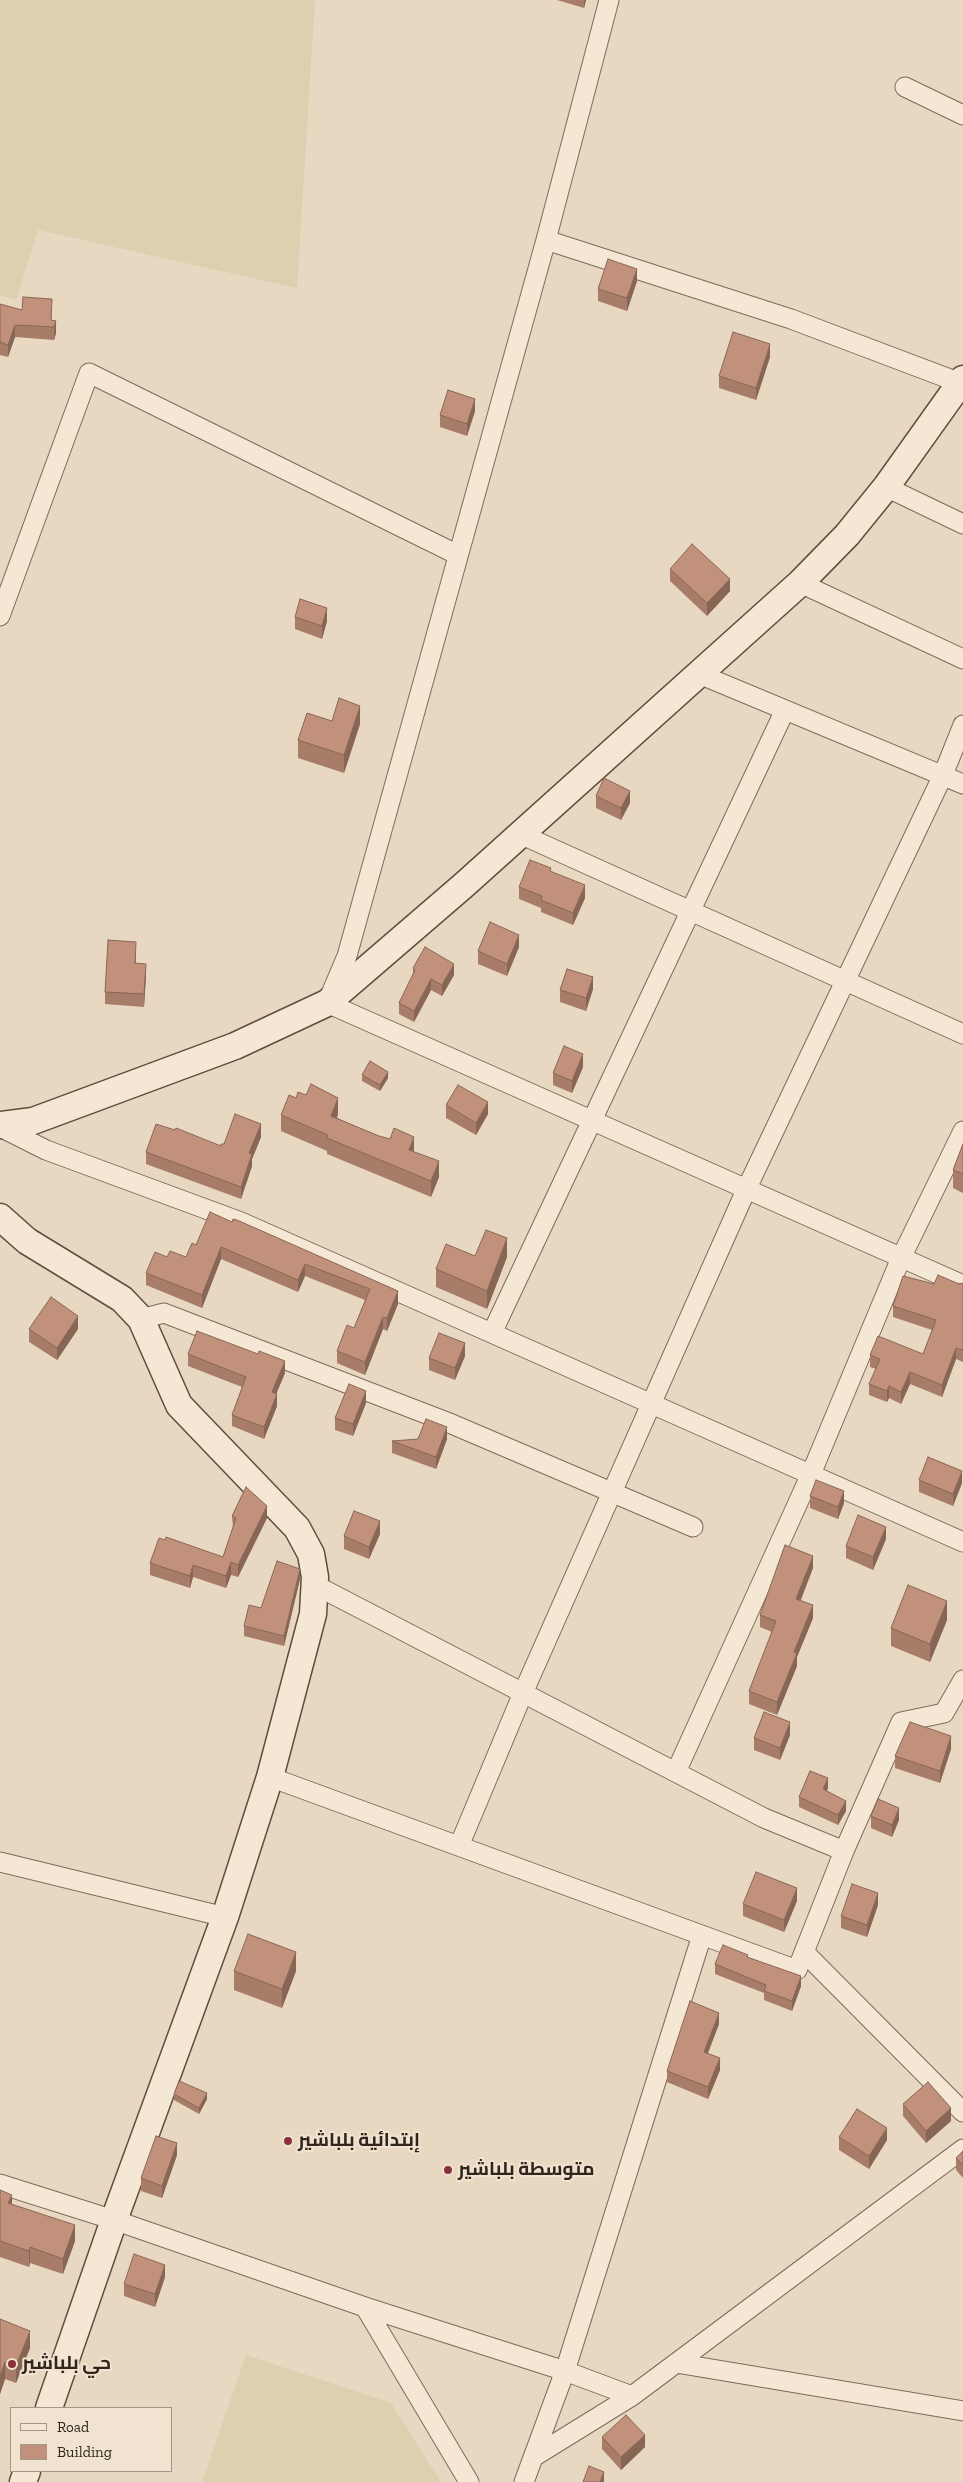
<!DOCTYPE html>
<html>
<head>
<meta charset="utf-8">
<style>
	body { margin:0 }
	#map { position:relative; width:963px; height:2482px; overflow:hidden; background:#e8d8c1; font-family:"Zilla Slab",serif }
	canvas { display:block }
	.legend { position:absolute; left:10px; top:2407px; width:162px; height:65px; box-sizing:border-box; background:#f0e3d0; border:1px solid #a49788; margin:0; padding:6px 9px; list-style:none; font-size:15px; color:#31251d }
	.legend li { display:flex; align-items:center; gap:10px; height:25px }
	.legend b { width:25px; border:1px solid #a49788 }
</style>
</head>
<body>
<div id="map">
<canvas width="963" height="2482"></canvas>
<ul class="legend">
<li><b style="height:6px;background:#f4e7d3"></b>Road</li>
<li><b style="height:14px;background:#c2917b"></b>Building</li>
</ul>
</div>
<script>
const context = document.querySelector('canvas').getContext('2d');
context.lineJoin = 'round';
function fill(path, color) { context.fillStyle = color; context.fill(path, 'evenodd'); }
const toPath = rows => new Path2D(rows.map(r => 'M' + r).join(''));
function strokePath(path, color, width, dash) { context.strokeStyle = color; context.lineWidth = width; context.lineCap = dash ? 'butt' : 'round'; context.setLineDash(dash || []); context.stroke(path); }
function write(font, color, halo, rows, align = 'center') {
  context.font = font + ' "Zilla Slab",Cairo,serif'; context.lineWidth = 4; context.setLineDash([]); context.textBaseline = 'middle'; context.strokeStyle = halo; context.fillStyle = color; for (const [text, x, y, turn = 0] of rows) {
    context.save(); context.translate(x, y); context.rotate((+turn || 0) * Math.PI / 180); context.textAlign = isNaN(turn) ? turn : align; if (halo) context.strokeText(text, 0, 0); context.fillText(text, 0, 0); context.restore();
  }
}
const farmland = toPath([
	[0,0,315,0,297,288,38,230,16,300,0,295],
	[246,2355,391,2403,441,2482,202,2482]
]);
const street = toPath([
	[609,0,546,240,347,956,327,1003,963,1285],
	[905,87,963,115],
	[546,240,791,319,963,384],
	[886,487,963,524],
	[800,583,963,659],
	[0,616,89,373,458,555],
	[699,674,963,784],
	[520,834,963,1034],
	[0,1127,46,1150,241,1222,963,1542],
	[141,1319,164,1313,447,1422,693,1527],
	[492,1333,785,710],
	[315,1585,764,1818,844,1851],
	[676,1772,811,1474,901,1258,963,1131],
	[270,1777,797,1970,844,1851,901,1722,944,1713,963,1680],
	[459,1846,523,1693,746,1190,943,775,963,725],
	[0,1862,225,1917],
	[804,1952,963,2112],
	[0,2184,114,2220,365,2307,565,2371,632,2396],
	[365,2307,469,2482],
	[676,2363,963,2411],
	[535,2456,632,2396,963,2149],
	[524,2482,565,2371,702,1935]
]);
const secondary = toPath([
	[0,1125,33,1121,235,1046,327,1003,464,885,800,583,847,535,886,487,963,379],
	[0,1217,27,1241,122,1299,141,1319,179,1405,297,1528,311,1554,315,1577,313,1614,270,1777,225,1917,114,2220,49,2408],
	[23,2482,27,2471]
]);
const wall = toPath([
	[557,0,586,0,584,8],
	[637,281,627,311,598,301,598,289],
	[0,304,22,310,52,311,51,320,56,321,56,333,54,340,15,337,8,357,0,355],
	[770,357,756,400,719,388,719,376],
	[475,411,467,436,440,427,440,415],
	[670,569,730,591,707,616,670,581],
	[295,617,327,621,322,639,295,629],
	[332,721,360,724,344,773,298,758,298,740],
	[596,796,630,803,621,820,596,808],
	[551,872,585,898,573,925,541,912,541,908,519,899,519,887],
	[519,947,507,976,478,964,478,951],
	[136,954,136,963,146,976,144,1007,105,1004,105,992],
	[413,968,454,975,442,996,431,990,414,1022,399,1014,399,1003,413,974],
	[593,989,586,1011,560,1002,560,990],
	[583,1067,572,1093,553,1085,553,1073],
	[362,1075,388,1078,380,1091,362,1081],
	[306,1095,338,1114,337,1118,414,1152,439,1177,431,1197,327,1154,327,1151,281,1131,281,1115,296,1098],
	[446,1105,488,1114,476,1135,446,1118],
	[261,1137,252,1159,252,1166,241,1199,146,1164,146,1152,221,1146,224,1144],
	[963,1144,963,1193,953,1188,953,1170],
	[232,1222,398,1304,387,1331,383,1329,365,1375,337,1363,337,1351,354,1328,365,1300,305,1276,298,1292,221,1259,202,1308,146,1285,146,1273,167,1257,186,1257,196,1245],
	[475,1256,507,1257,487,1309,436,1287,436,1269],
	[963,1283,963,1362,956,1359,942,1397,910,1384,901,1404,889,1398,887,1402,869,1395,869,1384,876,1369,870,1367,870,1355,923,1354,932,1330,893,1317,893,1306,934,1284],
	[29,1329,78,1329,57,1360,29,1342],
	[188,1354,285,1373,276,1394,277,1406,264,1439,232,1426,232,1415,242,1387,188,1366],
	[465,1356,455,1380,429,1370,429,1358],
	[366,1403,353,1436,335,1430,335,1418],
	[447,1439,436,1469,392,1453,392,1441],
	[919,1480,962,1483,953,1506,919,1492],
	[810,1496,844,1503,838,1519,810,1508],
	[232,1516,267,1518,238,1577,231,1575,226,1588,193,1577,190,1588,150,1575,150,1563,223,1557,233,1528],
	[380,1534,369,1559,344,1549,344,1536],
	[886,1539,873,1570,846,1558,846,1546],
	[813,1568,801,1600,813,1618,797,1657,797,1666,777,1715,749,1704,749,1691,772,1632,760,1627,760,1615],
	[300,1579,284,1646,244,1636,244,1626,261,1608],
	[947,1620,930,1662,891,1646,891,1628],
	[790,1735,780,1760,754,1750,754,1738],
	[951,1749,940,1783,895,1768,895,1756],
	[828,1788,827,1791,846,1811,838,1825,799,1807,799,1797],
	[871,1816,899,1820,892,1837,871,1828],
	[797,1901,784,1932,743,1916,743,1904],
	[878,1905,867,1937,841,1928,841,1916],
	[748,1958,801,1986,792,2011,764,2000,764,1993,715,1974,715,1964],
	[234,1971,296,1971,282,2008,234,1990],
	[719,2024,708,2053,720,2070,708,2099,667,2082,667,2071],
	[174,2094,207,2099,199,2114,174,2100],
	[903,2104,951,2121,926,2143,903,2116],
	[839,2137,887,2140,869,2169,839,2150],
	[963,2151,963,2178,956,2170,956,2158],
	[177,2155,162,2198,141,2191,141,2178],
	[0,2190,12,2204,75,2241,63,2274,30,2263,29,2267,0,2257],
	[165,2277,155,2307,124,2296,124,2284],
	[0,2319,30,2348,16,2383,5,2379,0,2394],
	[602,2437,645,2447,621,2470,602,2449]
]);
const shadedWall = toPath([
	[584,0,586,0,584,8],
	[637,269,637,281,627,311,627,298],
	[56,321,56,333,54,340,54,327],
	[15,325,15,337,8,357,8,345],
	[770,344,770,357,756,400,756,388],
	[475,399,475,411,467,436,467,424],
	[730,579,730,591,707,616,707,603],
	[327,608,327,621,322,639,322,626],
	[360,706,360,724,344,773,344,755],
	[630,791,630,803,621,820,621,808],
	[585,885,585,898,573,925,573,913],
	[519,935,519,947,507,976,507,964],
	[146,964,146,976,144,1007,144,994],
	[454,964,454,975,442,996,442,985],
	[593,977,593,989,586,1011,586,998],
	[431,979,431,990,414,1022,414,1011],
	[583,1054,583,1067,572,1093,572,1081],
	[388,1072,388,1078,380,1091,380,1085],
	[338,1098,338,1114,331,1131,331,1116],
	[488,1102,488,1114,476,1135,476,1123],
	[261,1124,261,1137,252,1159,252,1166,241,1199,241,1187,249,1153],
	[414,1137,414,1152,409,1150],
	[439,1161,439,1177,431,1197,431,1181],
	[507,1238,507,1257,487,1309,487,1291],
	[221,1247,221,1259,202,1308,202,1295],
	[305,1264,305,1276,298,1292,298,1280],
	[398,1291,398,1304,387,1331,387,1318],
	[78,1316,78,1329,57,1360,57,1348],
	[383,1317,383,1329,365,1375,365,1362],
	[465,1343,465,1356,455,1380,455,1368],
	[956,1348,956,1359,942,1397,942,1385],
	[285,1361,285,1373,272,1404,272,1392],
	[910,1372,910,1384,901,1404,901,1392],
	[889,1386,889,1398,887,1402,887,1391],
	[366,1391,366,1403,353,1436,353,1424],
	[277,1394,277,1406,264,1439,264,1427],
	[447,1427,447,1439,436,1469,436,1457],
	[962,1471,962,1483,953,1506,953,1494],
	[844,1491,844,1503,838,1519,838,1507],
	[267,1506,267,1518,238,1577,238,1565],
	[380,1521,380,1534,369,1559,369,1547],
	[886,1527,886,1539,873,1570,873,1557],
	[813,1556,813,1568,796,1611,796,1599],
	[231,1562,231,1575,226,1588,226,1576],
	[193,1565,193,1577,190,1588,190,1576],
	[300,1569,300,1579,284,1646,284,1636],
	[947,1601,947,1620,930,1662,930,1644],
	[813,1605,813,1618,797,1657,797,1666,777,1715,777,1702,794,1652],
	[790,1722,790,1735,780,1760,780,1748],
	[951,1736,951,1749,940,1783,940,1771],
	[828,1778,828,1788,823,1799,823,1789],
	[846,1801,846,1811,838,1825,838,1815],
	[899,1808,899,1820,892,1837,892,1825],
	[797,1888,797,1901,784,1932,784,1920],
	[878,1893,878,1905,867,1937,867,1925],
	[296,1952,296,1971,282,2008,282,1989],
	[801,1976,801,1986,792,2011,792,2001],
	[719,2013,719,2024,704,2063,704,2052],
	[720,2058,720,2070,708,2099,708,2087],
	[207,2093,207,2099,199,2114,199,2108],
	[951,2108,951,2121,926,2143,926,2131],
	[887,2128,887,2140,869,2169,869,2156],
	[177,2143,177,2155,162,2198,162,2186],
	[12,2195,12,2210,8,2203],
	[75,2225,75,2241,63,2274,63,2259],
	[30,2247,30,2263,29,2267,29,2251],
	[165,2265,165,2277,155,2307,155,2294],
	[30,2331,30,2348,16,2383,16,2366],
	[5,2362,5,2379,0,2394,0,2377],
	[645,2435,645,2447,621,2470,621,2457],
	[604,2472,604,2482,600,2482]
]);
const building = toPath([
	[608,259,637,269,627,298,598,289,608,259],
	[23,297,52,299,51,320,56,321,54,327,15,325,8,345,0,342,0,304,22,310,23,297],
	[733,332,770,344,756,388,719,376,733,332],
	[448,390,475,399,467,424,440,415,448,390],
	[692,544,730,579,707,603,670,569,692,544],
	[300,599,327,608,322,626,295,617,300,599],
	[339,698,360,706,344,755,298,740,307,713,332,721,339,698],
	[604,778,630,791,621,808,596,796,604,778],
	[530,860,551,868,550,871,585,885,573,913,541,900,542,896,519,887,530,860],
	[490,922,519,935,507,964,478,951,490,922],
	[108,940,136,942,135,963,146,964,144,994,105,992,108,940],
	[425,947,454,964,442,985,431,979,414,1011,399,1003,415,970,413,968,425,947],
	[567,969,593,977,586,998,560,990,567,969],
	[564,1046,583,1054,572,1081,553,1073,564,1046],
	[370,1061,388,1072,380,1085,362,1075,370,1061],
	[311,1084,338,1098,331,1116,379,1136,390,1139,394,1128,414,1137,409,1150,439,1161,431,1181,327,1138,328,1135,281,1115,289,1095,296,1098,298,1092,306,1095,311,1084],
	[458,1085,488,1102,476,1123,446,1105,458,1085],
	[235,1114,261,1124,249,1153,252,1154,241,1187,146,1152,156,1124,175,1130,176,1128,221,1146,221,1144,224,1144,235,1114],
	[963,1144,963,1174,953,1170,963,1144],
	[210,1212,232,1222,233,1219,237,1220,398,1291,387,1318,383,1317,365,1362,337,1351,347,1325,354,1328,370,1289,305,1264,298,1280,221,1247,202,1295,146,1273,155,1252,167,1257,170,1251,186,1257,192,1243,196,1245,210,1212],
	[486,1230,507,1238,487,1291,436,1269,446,1244,475,1256,486,1230],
	[938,1275,959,1284,963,1283,963,1350,956,1348,942,1385,910,1372,901,1392,889,1386,887,1391,869,1384,880,1359,870,1355,878,1336,923,1354,936,1320,893,1306,903,1276,934,1284,938,1275],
	[51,1297,78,1316,57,1348,29,1329,51,1297],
	[197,1331,258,1354,259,1351,285,1361,272,1392,277,1394,264,1427,232,1415,246,1377,188,1354,197,1331],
	[439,1333,465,1343,455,1368,429,1358,439,1333],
	[349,1384,366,1391,353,1424,335,1418,349,1384],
	[426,1419,447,1427,436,1457,392,1441,418,1439,426,1419],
	[928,1457,962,1471,953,1494,919,1480,928,1457],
	[816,1480,844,1491,838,1507,810,1496,816,1480],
	[246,1487,267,1506,238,1565,231,1562,226,1576,193,1565,190,1576,150,1563,159,1538,165,1540,166,1537,223,1557,236,1518,232,1516,246,1487],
	[354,1511,380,1521,369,1547,344,1536,354,1511],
	[858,1515,886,1527,873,1557,846,1546,858,1515],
	[785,1545,813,1556,796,1599,813,1605,794,1652,797,1653,777,1702,749,1691,776,1621,760,1615,785,1545],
	[277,1561,300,1569,284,1636,244,1626,249,1605,261,1608,277,1561],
	[908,1585,947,1601,930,1644,891,1628,908,1585],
	[764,1712,790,1722,780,1748,754,1738,764,1712],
	[910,1722,951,1736,940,1771,895,1756,910,1722],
	[810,1771,828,1778,823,1789,846,1801,838,1815,799,1797,810,1771],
	[878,1799,899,1808,892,1825,871,1816,878,1799],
	[756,1872,797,1888,784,1920,743,1904,756,1872],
	[852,1884,878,1893,867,1925,841,1916,852,1884],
	[248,1934,296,1952,282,1989,234,1971,248,1934],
	[723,1945,748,1955,747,1957,801,1976,792,2001,764,1991,766,1985,715,1964,723,1945],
	[690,2001,719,2013,704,2052,720,2058,708,2087,667,2071,690,2001],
	[179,2081,207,2093,199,2108,174,2094,179,2081],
	[928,2082,951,2108,926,2131,903,2104,928,2082],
	[857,2109,887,2128,869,2156,839,2137,857,2109],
	[156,2136,177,2143,162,2186,141,2178,156,2136],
	[963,2151,963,2165,956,2158,963,2151],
	[0,2190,12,2195,8,2203,75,2225,63,2259,30,2247,29,2251,0,2241,0,2190],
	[134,2254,165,2265,155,2294,124,2284,134,2254],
	[0,2319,30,2331,16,2366,5,2362,0,2377,0,2319],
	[626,2415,645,2435,621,2457,602,2437,626,2415],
	[589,2466,604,2472,600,2482,583,2482,589,2466]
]);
const markers = [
	[288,2141,5,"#87323c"],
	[448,2170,5,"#87323c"],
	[12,2364,5,"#87323c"]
];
const poiNames = [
	["إبتدائية بلباشير",298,2141],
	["متوسطة بلباشير",458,2170],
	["حي بلباشير",22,2364]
];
fill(farmland, '#dcd0b0');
strokePath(street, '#7f6a5b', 21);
strokePath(secondary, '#614c3e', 29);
strokePath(street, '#f4e7d3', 19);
strokePath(secondary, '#f4e7d3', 26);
fill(wall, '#a77d6a');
fill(shadedWall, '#886656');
fill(building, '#c2917b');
strokePath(building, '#886656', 1);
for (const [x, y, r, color] of markers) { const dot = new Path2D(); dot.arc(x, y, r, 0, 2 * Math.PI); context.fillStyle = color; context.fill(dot); strokePath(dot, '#f0e3d0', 2); }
write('bold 19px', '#31251d', '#f0e3d0', poiNames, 'left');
</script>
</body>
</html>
